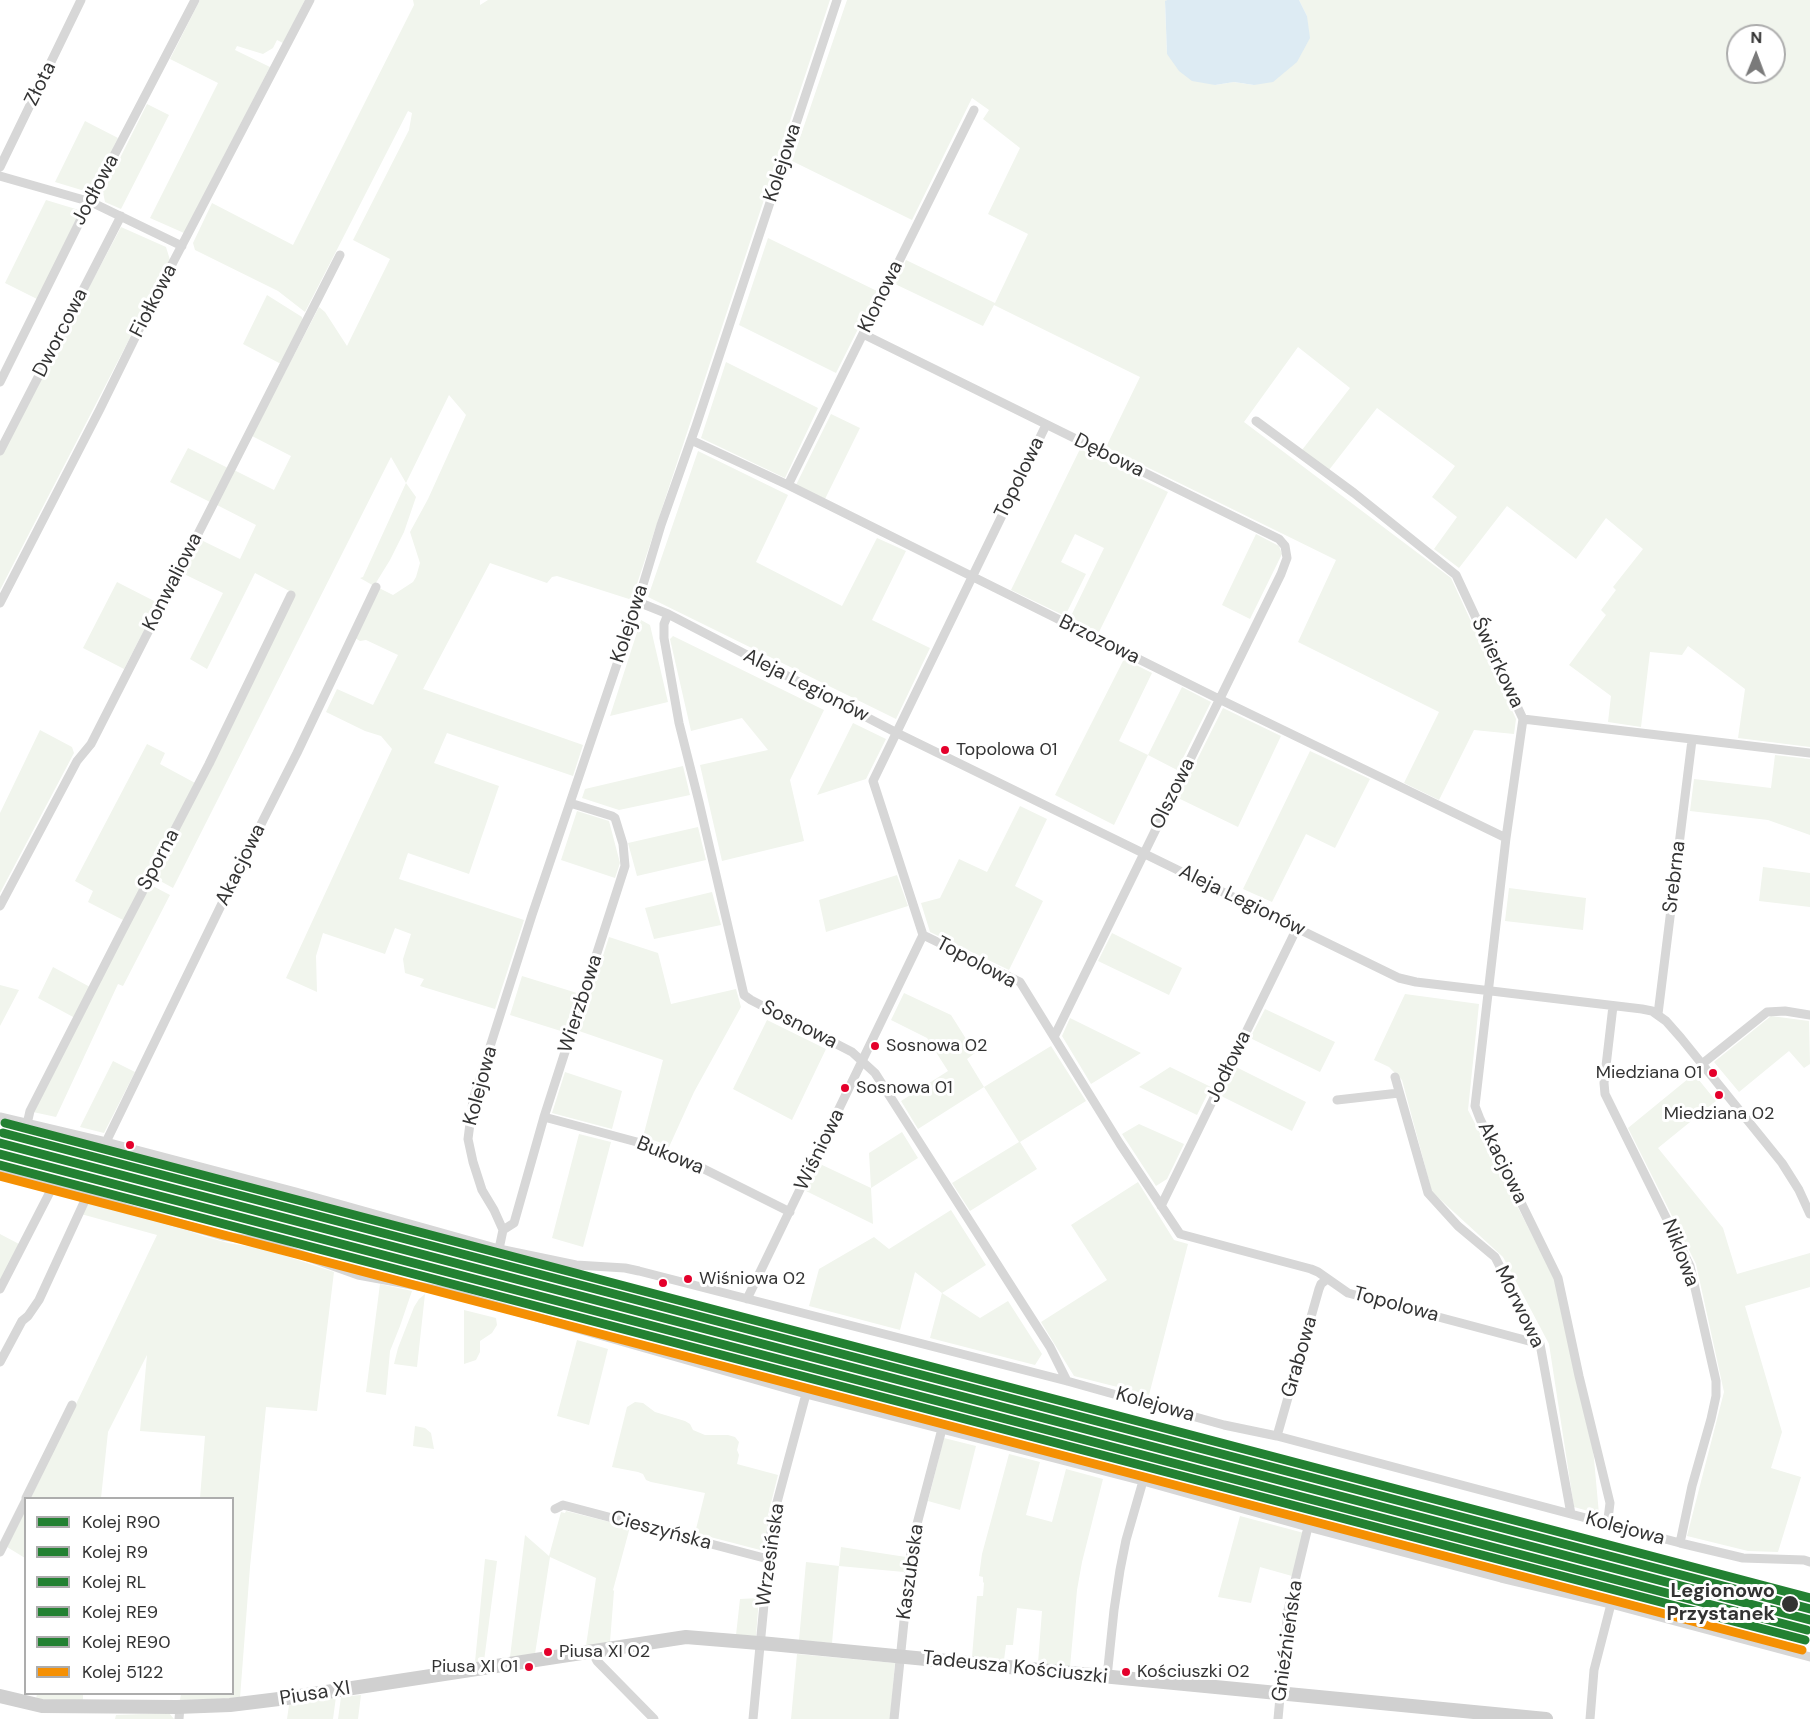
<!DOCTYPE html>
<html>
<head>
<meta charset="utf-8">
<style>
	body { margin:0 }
	#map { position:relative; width:1810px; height:1719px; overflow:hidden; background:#fff; font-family:"DM Sans",sans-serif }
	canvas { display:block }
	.legend { position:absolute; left:24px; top:1497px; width:210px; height:198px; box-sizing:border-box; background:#fff; border:2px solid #adadad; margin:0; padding:8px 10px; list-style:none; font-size:18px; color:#333 }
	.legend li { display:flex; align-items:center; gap:12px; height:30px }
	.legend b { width:30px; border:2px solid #adadad }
	.north { position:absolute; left:1726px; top:24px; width:60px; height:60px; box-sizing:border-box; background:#fff; border:2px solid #adadad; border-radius:50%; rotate:1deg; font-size:16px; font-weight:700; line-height:24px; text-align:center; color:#333 }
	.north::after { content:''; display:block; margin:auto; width:21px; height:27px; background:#7a7a7a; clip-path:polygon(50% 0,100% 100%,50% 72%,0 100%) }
</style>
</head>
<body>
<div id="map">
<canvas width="1810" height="1719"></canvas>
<ul class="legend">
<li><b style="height:8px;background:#238132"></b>Kolej R90</li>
<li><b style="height:8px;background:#238132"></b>Kolej R9</li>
<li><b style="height:8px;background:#238132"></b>Kolej RL</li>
<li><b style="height:8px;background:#238132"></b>Kolej RE9</li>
<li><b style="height:8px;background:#238132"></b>Kolej RE90</li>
<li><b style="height:8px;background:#f59003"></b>Kolej 5122</li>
</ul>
<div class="north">N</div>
</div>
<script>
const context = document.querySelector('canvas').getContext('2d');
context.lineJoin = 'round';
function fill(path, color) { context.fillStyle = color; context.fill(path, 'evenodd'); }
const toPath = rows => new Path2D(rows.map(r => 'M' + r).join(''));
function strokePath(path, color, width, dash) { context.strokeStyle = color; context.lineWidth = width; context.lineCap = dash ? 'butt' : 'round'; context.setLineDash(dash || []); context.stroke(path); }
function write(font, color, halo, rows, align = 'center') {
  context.font = font + ' "DM Sans",sans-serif'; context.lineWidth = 6; context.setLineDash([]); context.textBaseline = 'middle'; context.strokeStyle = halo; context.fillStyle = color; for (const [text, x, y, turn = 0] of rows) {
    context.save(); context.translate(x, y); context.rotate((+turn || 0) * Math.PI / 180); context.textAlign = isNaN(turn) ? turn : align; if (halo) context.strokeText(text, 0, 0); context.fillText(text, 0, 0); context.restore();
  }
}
const green = toPath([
	[200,0,305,0,283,43,277,40,273,48,263,54,237,46,235,50,270,67,184,233,150,218,218,83,170,59],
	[413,0,480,0,480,5,488,0,830,0,633,596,629,599,557,576,552,577,547,583,490,563,423,689,583,745,573,776,447,733,434,763,499,786,469,874,408,853,399,879,524,920,495,1009,420,986,424,979,405,973,403,959,411,934,395,928,385,954,323,933,316,956,317,992,286,978,392,749,381,736,365,731,326,712,337,689,373,705,398,655,366,640,360,641,355,638,379,588,393,595,413,582,416,577,420,563,410,532,428,499,466,415,449,395,406,483,416,497,404,532,390,560,374,586,360,578,363,577,406,483,391,457,173,888,153,877,295,594,255,573,207,669,190,659,223,593,182,573,199,539,240,559,256,525,217,505,234,470,274,490,291,456,252,436,319,307,325,312,347,346,390,259,353,240,409,130,412,113,408,111,305,312,278,291,195,250,193,243,212,203,293,245,414,5],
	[847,0,1167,0,1165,2,1167,54,1215,85,1234,82,1254,85,1307,16,1299,0,1810,0,1810,747,1738,738,1745,689,1688,646,1682,655,1650,652,1641,727,1608,722,1611,696,1569,665,1606,615,1601,610,1616,590,1613,587,1643,549,1606,518,1576,559,1507,506,1459,568,1434,549,1457,517,1432,497,1455,466,1377,408,1329,470,1302,450,1350,388,1298,347,1244,422,1451,578,1516,719,1514,734,1474,730,1439,800,1404,783,1439,712,1298,642,1336,560,1106,447,1140,377,994,305,983,326,895,284,906,260,995,303,1028,234,988,214,1020,148,983,119,989,110,972,98,912,220,792,161],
	[1738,36,1774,36,1774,72,1738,72],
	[147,104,169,115,121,209,105,202,103,192],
	[85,121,118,138,94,186,88,192,55,182],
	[46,200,79,210,78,217,37,299,5,283],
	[121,227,166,247,170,260,0,590,0,455],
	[768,238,877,291,836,373,739,325],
	[267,295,302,317,303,322,281,364,243,344],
	[726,362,818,408,785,478,701,438],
	[831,414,860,428,825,499,796,485],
	[188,448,228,468,210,502,170,482],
	[1080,449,1168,492,1099,632,1070,618,1104,548,1075,534,1061,562,1086,574,1065,616,1011,590],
	[698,451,788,495,756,562,842,606,877,538,906,551,872,620,930,648,896,719,648,597],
	[1256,534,1279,546,1282,554,1250,619,1222,605],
	[117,582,158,603,124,669,83,648],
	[641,620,650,625,668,702,610,716],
	[673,636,824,710,790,780,804,841,722,861,700,765,768,750,742,718,691,731,670,639],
	[1124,659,1152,673,1119,741,1148,755,1182,687,1211,702,1177,770,1148,755,1114,825,1055,795],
	[1223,708,1281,736,1238,827,1178,798],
	[853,723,886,739,866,779,817,795],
	[40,730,72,747,74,753,0,893,0,813],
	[147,744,165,753,160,764,197,784,125,921,88,902,93,891,75,881],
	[1310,751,1370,779,1335,848,1306,834,1272,902,1243,889],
	[1775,755,1810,759,1810,835,1768,820,1690,811,1694,779,1771,788],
	[683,766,690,795,619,810,582,798,585,789],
	[1020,806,1047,819,1015,886,1043,901,1009,970,930,932,921,903,940,898,959,859,987,872],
	[577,811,609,821,620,863,615,878,561,860],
	[698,827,706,860,637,876,628,843],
	[1763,867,1810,873,1810,907,1759,901],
	[897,875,908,906,826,932,819,900],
	[149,884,170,895,123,986,118,984,56,1117,33,1112],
	[1509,888,1586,898,1583,930,1505,921],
	[712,892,721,925,654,939,645,908],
	[1112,933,1182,968,1169,995,1098,961],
	[609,937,658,953,671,1004,736,989,741,1007,694,1092,669,1147,659,1142,643,1137,663,1060,579,1031],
	[53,967,90,987,75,1018,38,998],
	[522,976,577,993,564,1032,510,1015],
	[0,985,19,990,0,1026],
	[904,993,951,1015,975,1053,967,1059,984,1087,1051,1046,1086,1101,1020,1142,1037,1169,970,1211,952,1183,1019,1142,984,1087,918,1129,901,1101,948,1071,927,1038,891,1020],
	[1405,994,1479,1004,1468,1110,1555,1280,1593,1448,1599,1514,1574,1507,1549,1344,1503,1257,1432,1192,1402,1080,1389,1067,1374,1060],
	[1265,1009,1335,1042,1320,1072,1250,1038],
	[1771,1016,1809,1021,1810,1064,1804,1068,1789,1051,1739,1092,1714,1062],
	[1070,1018,1141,1053,1091,1084,1062,1036],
	[767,1020,826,1049,792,1120,733,1089],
	[113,1061,135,1072,104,1133,80,1127],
	[1170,1067,1211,1087,1197,1115,1139,1087],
	[1236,1067,1306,1102,1292,1131,1221,1096],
	[565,1072,622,1091,612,1129,552,1113],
	[1694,1074,1716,1101,1658,1148,1723,1228,1737,1274,1810,1253,1810,1287,1745,1306,1782,1432,1771,1468,1801,1477,1778,1552,1748,1551,1687,1536,1724,1392,1696,1264,1628,1128],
	[1139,1124,1184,1144,1167,1179,1156,1186,1122,1134],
	[902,1132,918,1158,871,1188,873,1224,806,1191,820,1164,871,1188,869,1153],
	[579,1134,611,1142,583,1247,552,1238],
	[1138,1182,1174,1240,1188,1244,1149,1395,1074,1376,1041,1322,1107,1280,1071,1225],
	[88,1200,164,1222,203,1236,228,1243,265,1249,334,1272,317,1411,266,1407,250,1567,240,1698,180,1700,181,1694,232,1694,232,1498,200,1498,205,1436,140,1431,147,1355,108,1432,101,1498,31,1498,157,1235,81,1214],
	[951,1210,986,1265,942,1293,980,1318,1008,1301,1042,1354,1035,1365,930,1338,942,1293,915,1272,900,1330,809,1306,819,1269,874,1237,889,1249],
	[0,1234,19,1244,0,1281],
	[380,1284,412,1291,400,1326,390,1351,386,1395,366,1392],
	[425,1294,417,1367,394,1364,398,1348,414,1307,419,1299],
	[464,1310,496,1318,497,1325,492,1333,480,1341,480,1352,476,1360,464,1364],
	[577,1340,608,1349,589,1425,557,1416],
	[635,1402,643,1403,655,1412,685,1421,690,1424,693,1430,705,1435,728,1435,735,1437,739,1442,737,1450,739,1455,737,1464,778,1475,768,1515,764,1551,695,1533,705,1493,651,1482,646,1480,643,1474,638,1472,612,1467,627,1407],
	[415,1426,425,1428,431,1433,434,1449,413,1446],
	[944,1438,976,1446,960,1510,928,1501],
	[1009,1454,1040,1462,1026,1515,1052,1522,1066,1469,1103,1479,1082,1562,1077,1590,1070,1667,1038,1663,1042,1611,1017,1608,1013,1645,1006,1645,1004,1660,972,1657,977,1596,983,1596,984,1583,983,1582,983,1577,979,1576,982,1554],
	[25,1509,25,1558,7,1547],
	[566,1511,630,1527,613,1590,614,1591,610,1642,586,1646,596,1578,550,1557,535,1654,510,1657,525,1535,549,1556,561,1512,565,1513],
	[1240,1516,1304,1533,1292,1576,1260,1567,1251,1603,1218,1597],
	[841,1547,906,1557,904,1572,839,1566,832,1643,799,1640,806,1562,839,1566],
	[485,1559,497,1561,484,1661,475,1662],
	[759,1598,756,1636,736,1635,740,1599],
	[797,1654,895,1663,890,1719,791,1719],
	[37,1694,83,1694,83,1701,36,1699],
	[361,1695,358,1719,338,1719,341,1697],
	[336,1697,333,1719,287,1719,289,1705],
	[169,1713,174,1719,115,1719,116,1715]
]);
const water = toPath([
	[1167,0,1299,0,1307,16,1310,38,1297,62,1273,82,1254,85,1234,82,1215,85,1192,81,1179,71,1167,54,1165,1]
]);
const street = toPath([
	[0,167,81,0],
	[0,176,91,202,182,246],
	[863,334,1279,539,1285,546,1287,558,1281,574,1054,1037],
	[0,382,83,215,195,0],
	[1256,421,1354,493,1456,575,1523,719],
	[1046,425,873,781,923,935,1020,982,1120,1144,1180,1234,1311,1269,1318,1272,1348,1293,1540,1344],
	[691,440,788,485,1219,699,1506,838],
	[0,451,121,216],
	[788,485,974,110],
	[638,602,668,614,897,733,1399,978,1416,982,1642,1009,1652,1011,1666,1021,1681,1038,1782,1163,1799,1190,1810,1214],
	[0,603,100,409,157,293,310,0],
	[668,614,664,624,664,638,679,723,699,802,744,995,751,1000,852,1052,875,1073,1050,1347,1067,1381],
	[1523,719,1506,838,1475,1106,1480,1119,1558,1278,1579,1376,1610,1503,1608,1519,1610,1525],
	[1523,719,1810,753],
	[0,906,77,761,91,744,340,255],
	[1613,1006,1604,1083,1605,1094,1690,1266,1716,1381,1716,1396,1711,1419,1692,1486,1680,1543],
	[1658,1014,1692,740],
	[1702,1064,1767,1012,1785,1011,1810,1015],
	[1395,1077,1428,1193,1458,1226,1495,1257,1540,1344,1571,1514],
	[1337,1100,1399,1093],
	[0,1117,106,1142,296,1192,499,1249,576,1265,625,1268,639,1271,1067,1381,1224,1425,1277,1436,1680,1543,1743,1558,1804,1560,1810,1562],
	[544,1117,648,1145,688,1161,790,1212],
	[27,1124,30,1111,120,935,209,764,291,595],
	[106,1142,249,848,297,753,376,587],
	[0,1172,30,1182,58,1188,223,1236,266,1242,358,1275,445,1291,806,1394,1143,1481,1308,1527,1501,1578,1611,1604,1810,1657],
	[1161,1206,1297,928],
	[503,1230,514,1223,544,1117,625,866,623,844,615,818,612,816,570,803],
	[499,1249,503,1230,494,1210,482,1190,473,1162,468,1139,473,1100,532,915,636,608,661,525,696,426,837,0],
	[0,1289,52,1188],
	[747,1299,923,935],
	[0,1362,22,1321,28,1316,39,1300,87,1196],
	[1277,1436,1319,1289,1321,1284,1327,1279],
	[26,1498,72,1405],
	[555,1509,563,1505,768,1559],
	[0,1552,26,1500],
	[592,1651,597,1661,654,1719],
	[1107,1677,1114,1610,1120,1570,1126,1540,1143,1481],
	[179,1719,180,1707],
	[753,1719,772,1521,806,1394],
	[894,1719,912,1543,942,1429],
	[1278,1719,1288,1610,1308,1527],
	[1590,1719,1594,1670,1611,1604]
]);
const secondary = toPath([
	[0,1696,42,1706,177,1707,230,1705,287,1698,686,1637,771,1644,1546,1719]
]);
const rail1 = toPath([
	[0,1143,1810,1620]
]);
const rail2 = toPath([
	[0,1154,1807,1630]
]);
const rail3 = toPath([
	[3,1133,1810,1609]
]);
const rail4 = toPath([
	[0,1165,1805,1640]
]);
const rail5 = toPath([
	[5,1123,1810,1598]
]);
const rail6 = toPath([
	[0,1176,1802,1650]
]);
const markers = [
	[945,750,5,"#e4002b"],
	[875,1046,5,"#e4002b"],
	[1713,1073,5,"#e4002b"],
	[845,1088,5,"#e4002b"],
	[1719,1095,5,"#e4002b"],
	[130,1145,5,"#e4002b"],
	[688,1279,5,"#e4002b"],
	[663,1283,5,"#e4002b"],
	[1790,1604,9,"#333"],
	[548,1652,5,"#e4002b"],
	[529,1667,5,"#e4002b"],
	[1126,1672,5,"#e4002b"]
];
const busNames = [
	["Topolowa 01",956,750],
	["Sosnowa 02",886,1046],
	["Miedziana 01",1702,1073,"right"],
	["Sosnowa 01",856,1088],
	["Miedziana 02",1719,1114,"center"],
	["Wiśniowa 02",699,1279],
	["Piusa XI 02",559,1652],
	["Piusa XI 01",518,1667,"right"],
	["Kościuszki 02",1137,1672]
];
const streetNames = [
	["Złota",41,84,-64],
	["Kolejowa",783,163,-72],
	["Jodłowa",96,190,-62],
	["Klonowa",881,297,-64],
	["Fiołkowa",154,301,-63],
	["Dworcowa",61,333,-63],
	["Dębowa",1109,456,26],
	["Topolowa",1020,478,-64],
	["Konwaliowa",173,582,-63],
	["Kolejowa",630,624,-72],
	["Brzozowa",1099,640,26],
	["Świerkowa",1497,663,65],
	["Aleja Legionów",806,686,27],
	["Olszowa",1173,794,-64],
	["Sporna",159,860,-62],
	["Akacjowa",241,865,-64],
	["Srebrna",1675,877,-83],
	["Aleja Legionów",1242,901,26],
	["Topolowa",976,963,28],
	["Wierzbowa",581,1004,-72],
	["Sosnowa",799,1025,27],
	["Jodłowa",1229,1067,-64],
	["Kolejowa",481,1086,-75],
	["Wiśniowa",820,1150,-64],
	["Bukowa",670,1156,22],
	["Akacjowa",1502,1163,64],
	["Niklowa",1680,1253,69],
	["Topolowa",1396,1305,15],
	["Morwowa",1519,1307,64],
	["Grabowa",1300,1357,-74],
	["Kolejowa",1155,1405,16],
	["Kolejowa",1625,1529,15],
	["Cieszyńska",661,1531,15],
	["Wrzesińska",771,1555,-82],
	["Kaszubska",911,1572,-82],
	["Gnieźnieńska",1288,1641,-82],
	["Tadeusza Kościuszki",1015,1668,6],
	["Piusa XI",315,1694,-9]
];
const stopNames = [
	["Legionowo",1775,1592],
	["Przystanek",1775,1615]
];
fill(green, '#f1f5ed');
fill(water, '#ddebf3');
strokePath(street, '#d7d7d7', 9);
strokePath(secondary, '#d0d0d0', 14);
strokePath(rail1, '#238132', 9);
strokePath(rail2, '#238132', 9);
strokePath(rail3, '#238132', 9);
strokePath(rail4, '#238132', 9);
strokePath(rail5, '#238132', 9);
strokePath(rail6, '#f59003', 9);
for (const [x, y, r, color] of markers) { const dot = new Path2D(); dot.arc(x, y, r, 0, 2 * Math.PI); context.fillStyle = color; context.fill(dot); strokePath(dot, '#fff', 2); }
write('18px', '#333', '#fff', busNames, 'left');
write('20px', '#333', '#fff', streetNames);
write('bold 20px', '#333', '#fff', stopNames, 'right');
</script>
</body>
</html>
